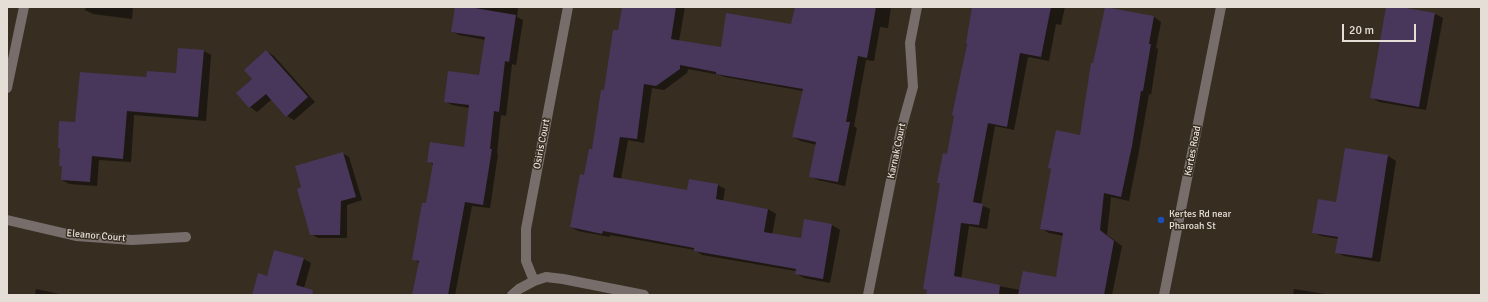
<!DOCTYPE html>
<html>
<head>
<meta charset="utf-8">
<style>
	body { margin:0 }
	#map { position:relative; width:1488px; height:302px; overflow:hidden; background:#372d20; font-family:Signika,sans-serif }
	canvas { display:block }
	.frame { position:absolute; inset:0; border:8px solid #e5ded6; pointer-events:none }
	.scale { position:absolute; left:1342px; top:24px; width:74px; height:18px; box-sizing:border-box; border:2px solid #e5ded6; border-top:0; padding-left:5px; font-size:12px; line-height:14px; white-space:nowrap; color:#e5ded6; -webkit-text-stroke:3px #372d20; paint-order:stroke }
</style>
</head>
<body>
<div id="map">
<canvas width="1488" height="302"></canvas>
<div class="frame"></div>
<div class="scale">20 m</div>
</div>
<script>
const context = document.querySelector('canvas').getContext('2d');
context.lineJoin = 'round';
function fill(path, color) { context.fillStyle = color; context.fill(path, 'evenodd'); }
const toPath = rows => new Path2D(rows.map(r => 'M' + r).join(''));
function strokePath(path, color, width, dash) { context.strokeStyle = color; context.lineWidth = width; context.lineCap = dash ? 'butt' : 'round'; context.setLineDash(dash || []); context.stroke(path); }
function write(font, color, halo, rows, align = 'center') {
  context.font = font + ' Signika,sans-serif'; context.lineWidth = 3; context.setLineDash([]); context.textBaseline = 'middle'; context.strokeStyle = halo; context.fillStyle = color; for (const [text, x, y, turn = 0] of rows) {
    context.save(); context.translate(x, y); context.rotate((+turn || 0) * Math.PI / 180); context.textAlign = isNaN(turn) ? turn : align; if (halo) context.strokeText(text, 0, 0); context.fillText(text, 0, 0); context.restore();
  }
}
const shadow = toPath([
	[86,7,133,7,132,19,93,14,85,10],
	[456,7,518,7,517,17,523,20,516,65,512,64,506,116,501,115,497,153,498,154,490,208,472,206,455,295,413,295,419,263,414,259,427,205,434,165,428,161,464,148,470,108,452,105,445,101,480,76,486,40,459,35,452,31],
	[623,7,685,7,679,41,721,48,792,26,796,7,891,7,888,28,880,27,874,61,866,60,854,126,857,128,845,186,818,180,810,176,817,145,801,141,793,137,803,91,725,77,720,75,688,69,687,73,664,90,652,88,644,143,628,140,621,179,688,192,718,185,725,189,723,202,768,209,776,214,772,235,802,240,805,220,832,225,840,230,830,283,804,278,796,273,796,271,702,255,695,250,610,235,610,237,578,231,571,227,593,151],
	[973,7,1065,7,1061,25,1056,24,1049,61,1028,57,1014,130,995,126,981,205,990,209,987,229,969,226,961,279,1020,290,1056,279,1064,236,1049,233,1041,228,1052,170,1049,168,1080,136,1154,17,1161,22,1156,48,1158,49,1151,95,1149,94,1139,151,1129,201,1111,197,1107,235,1122,246,1112,295,927,295,928,291,925,289,941,184,938,182,948,155],
	[1387,7,1394,7,1435,14,1443,18,1426,110,1379,102,1371,97],
	[204,51,211,55,206,121,134,115,131,162,99,160,97,186,69,184,62,180,63,166,60,165,61,149,59,147,76,123,146,78,177,74],
	[266,51,274,56,315,102,294,120,287,116,272,99,257,112,250,107,237,93,253,79],
	[1346,150,1388,156,1396,161,1380,262,1344,256,1336,252,1339,239,1321,236,1313,232,1337,203],
	[342,153,349,157,362,200,347,205,347,238,318,238,311,234],
	[304,259,311,263,302,295,253,295,267,277],
	[36,289,64,295,35,295],
	[1294,289,1325,294,1326,295,1293,295]
]);
const building = toPath([
	[455,7,469,7,516,15,509,62,505,61,499,112,494,111,490,149,492,149,483,205,465,202,448,295,412,295,419,261,412,260,422,203,426,203,433,163,427,162,430,142,464,147,469,105,444,102,448,71,479,75,485,37,451,32],
	[622,7,676,7,671,39,721,47,726,13,791,24,795,7,876,7,867,58,858,56,846,122,850,122,838,182,809,177,816,142,792,137,803,89,716,74,716,72,680,65,680,69,656,86,644,84,637,139,620,137,613,177,687,190,689,179,718,184,716,199,768,209,764,232,801,238,804,219,832,224,823,279,795,274,796,269,694,251,694,248,603,231,602,234,570,227,580,174,584,175,589,149,592,149,601,90,604,90,613,30,618,30],
	[972,7,1051,7,1041,57,1020,53,1007,127,988,123,973,202,983,204,979,225,961,223,954,276,1000,285,999,295,926,295,927,290,923,289,940,183,937,183,943,153,947,154,954,116,952,115,967,44,966,43],
	[1105,7,1154,16,1149,44,1151,44,1143,91,1141,91,1132,146,1121,197,1104,193,1100,230,1114,241,1104,295,1018,295,1023,271,1056,277,1063,233,1040,229,1051,169,1048,168,1056,130,1080,135,1091,63,1093,63],
	[1386,7,1400,7,1435,13,1419,107,1370,98],
	[178,48,204,50,198,117,127,111,123,159,92,156,90,182,61,180,62,166,59,166,60,148,58,148,59,121,75,122,80,72,146,77,147,71,176,73],
	[266,50,308,97,286,117,266,94,249,108,236,93,252,79,244,70],
	[1345,148,1388,155,1372,258,1335,253,1338,237,1312,233,1318,199,1336,202],
	[343,152,356,197,341,201,340,235,310,235,297,189,301,187,295,166],
	[274,250,304,258,296,285,313,290,312,295,252,295,258,273,267,276]
]);
const minor = toPath([
	[7,88,24,7],
	[7,220,76,236,132,240,186,237],
	[534,281,526,261,526,229,568,7],
	[512,295,519,289,534,281,546,277,563,279,644,295],
	[868,295,901,130,913,87,910,43,917,7],
	[1164,295,1221,7]
]);
const markers = [
	[1161,220,4,"#1a4fb4"]
];
const streetNames = [
	["Osiris Court",542,144,-79],
	["Karnak Court",897,151,-78],
	["Kertes Road",1193,151,-79],
	["Eleanor Court",96,236,5]
];
const poiNames = [
	["Kertes Rd near",1169,214],
	["Pharoah St",1169,226]
];
fill(shadow, '#0007');
fill(building, '#49365b');
strokePath(minor, '#776e6c', 10);
for (const [x, y, r, color] of markers) { const dot = new Path2D(); dot.arc(x, y, r, 0, 2 * Math.PI); context.fillStyle = color; context.fill(dot); strokePath(dot, '#372d20', 1.5); }
write('10px', '#e5ded6', '#372d20', streetNames);
write('10px', '#e5ded6', '#372d20', poiNames, 'left');
</script>
</body>
</html>
